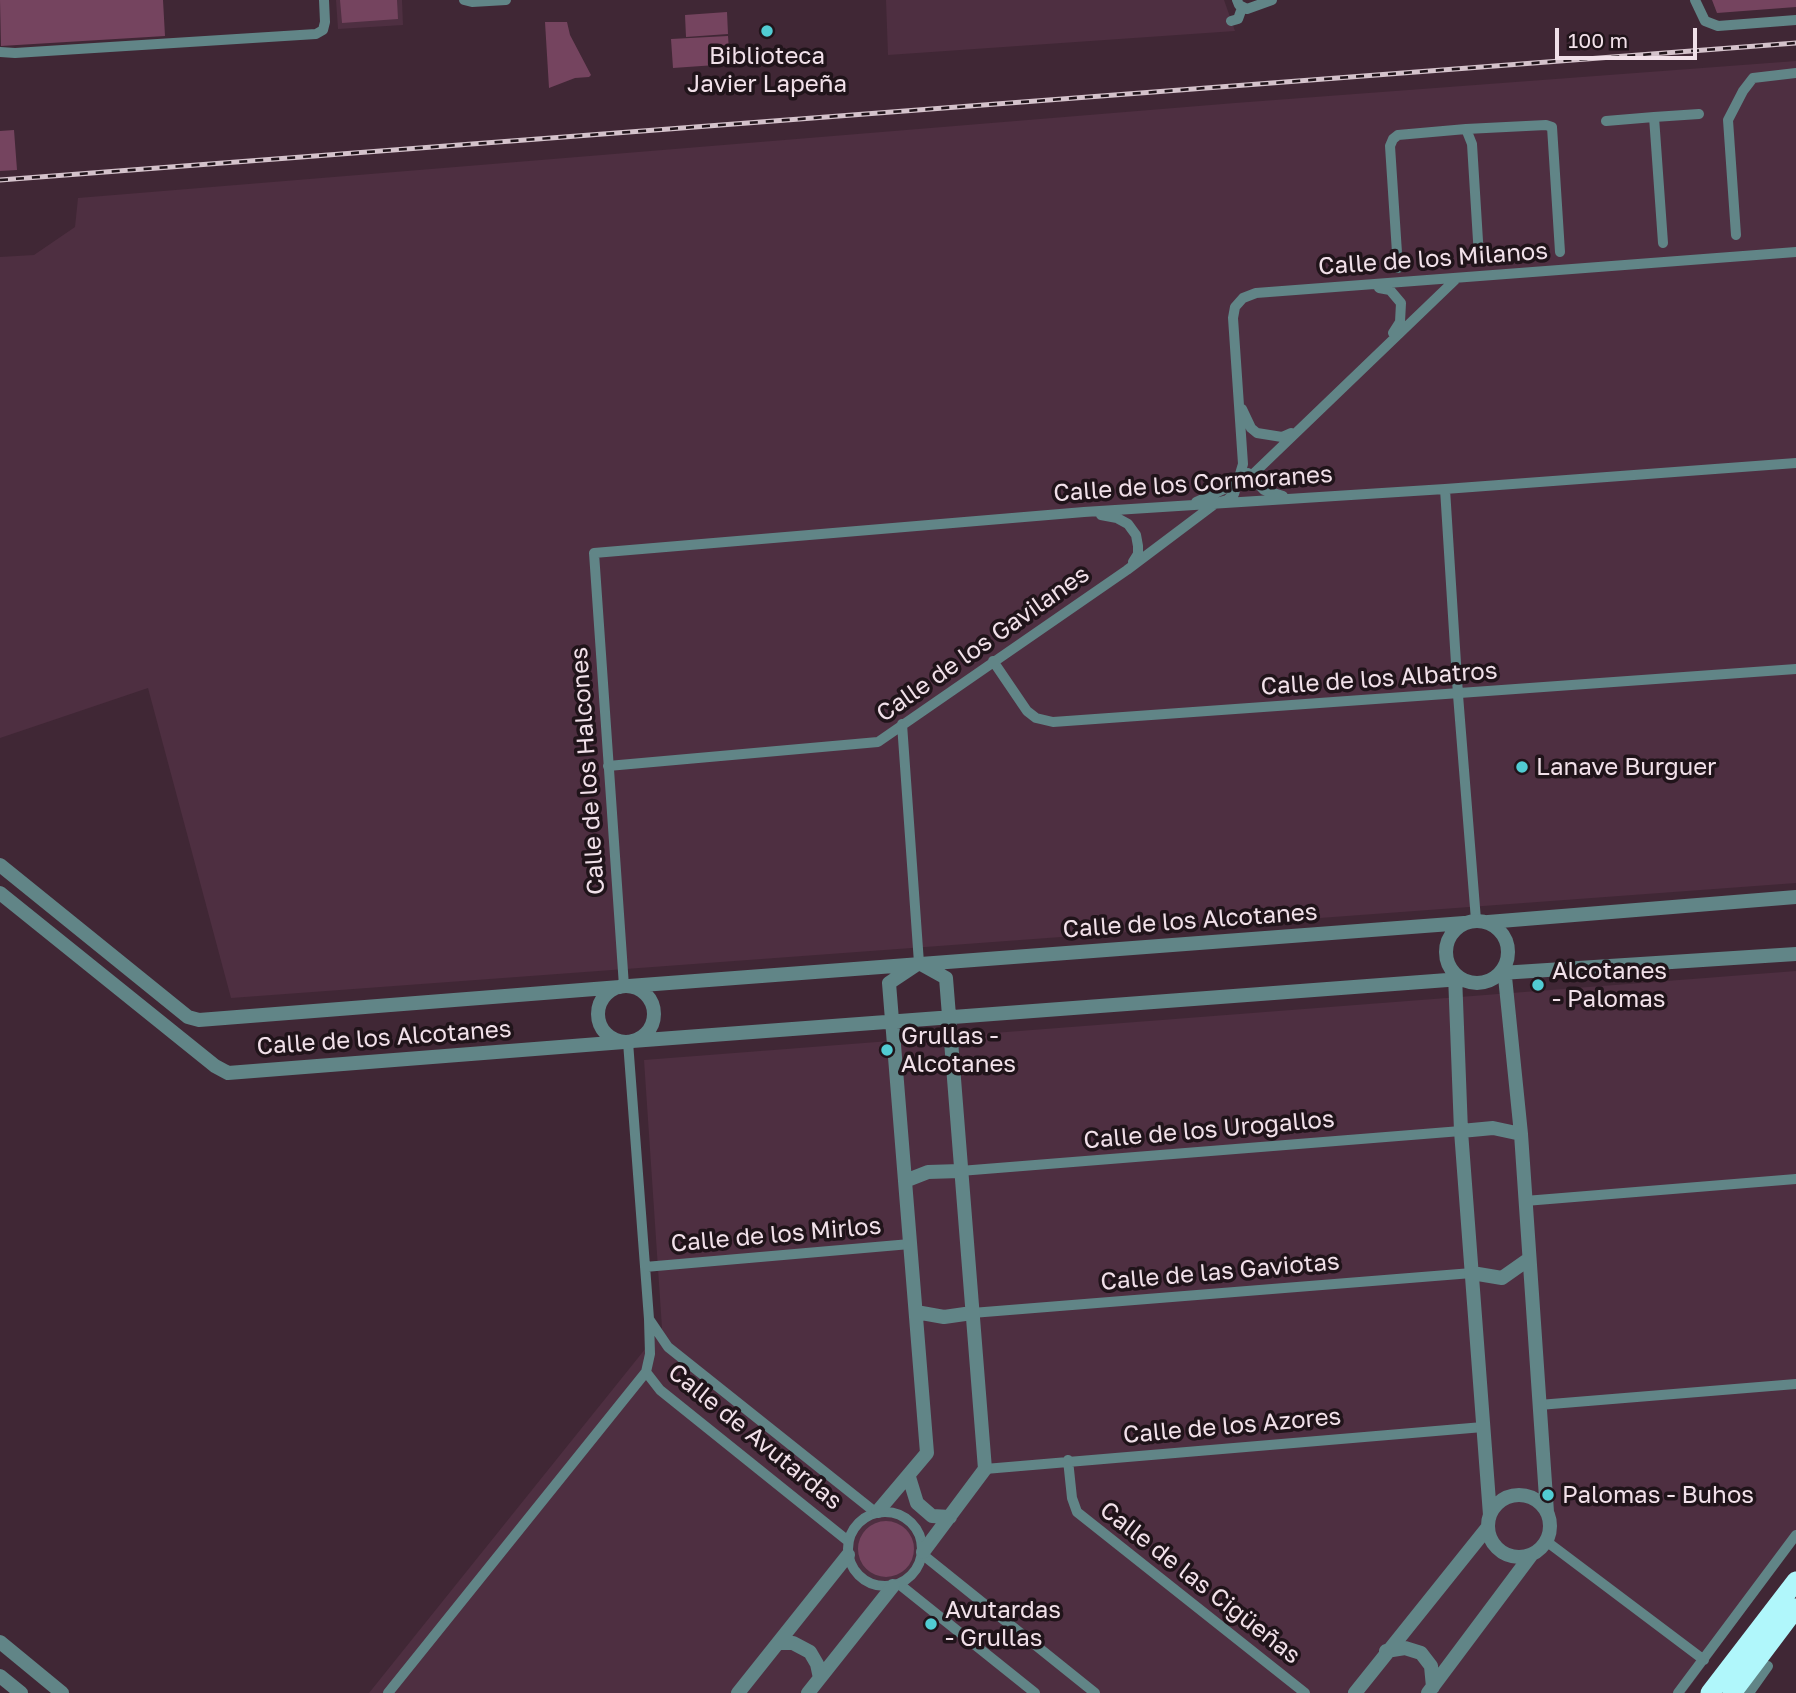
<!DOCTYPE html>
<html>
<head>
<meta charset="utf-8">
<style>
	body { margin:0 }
	#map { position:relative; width:1796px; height:1693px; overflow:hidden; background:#402735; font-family:"Golos Text",sans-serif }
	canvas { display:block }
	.scale { position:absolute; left:1555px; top:28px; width:142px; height:32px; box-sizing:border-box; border:4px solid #f1e0e9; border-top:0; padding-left:9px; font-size:21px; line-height:24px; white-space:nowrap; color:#f1e0e9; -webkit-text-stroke:5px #20141a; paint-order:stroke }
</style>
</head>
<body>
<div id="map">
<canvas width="1796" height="1693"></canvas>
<div class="scale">100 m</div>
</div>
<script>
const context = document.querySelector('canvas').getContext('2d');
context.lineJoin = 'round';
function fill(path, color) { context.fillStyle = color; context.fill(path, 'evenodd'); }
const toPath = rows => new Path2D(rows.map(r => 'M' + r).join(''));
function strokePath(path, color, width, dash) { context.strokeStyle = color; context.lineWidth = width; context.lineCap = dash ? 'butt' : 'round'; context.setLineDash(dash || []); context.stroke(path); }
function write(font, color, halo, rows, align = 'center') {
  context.font = font + ' "Golos Text",sans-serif'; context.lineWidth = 7; context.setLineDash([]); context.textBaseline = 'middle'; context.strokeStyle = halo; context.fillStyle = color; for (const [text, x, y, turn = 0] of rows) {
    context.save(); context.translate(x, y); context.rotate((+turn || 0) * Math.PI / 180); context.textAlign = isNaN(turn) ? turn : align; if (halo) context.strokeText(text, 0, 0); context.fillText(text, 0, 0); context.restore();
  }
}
const built = toPath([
	[336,0,402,0,403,25,338,29],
	[886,0,1224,0,1235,31,888,55],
	[1796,61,1796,883,231,998,148,688,0,738,0,257,34,255,75,227,78,198,1235,103],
	[1796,971,1796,1542,1685,1693,369,1693,662,1328,644,1060]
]);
const green = toPath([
	[0,0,163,0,165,36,1,46],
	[340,0,397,0,398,19,342,23],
	[1712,0,1796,0,1796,7,1717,13],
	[727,12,728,34,686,37,685,15],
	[545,22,567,22,570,35,591,75,589,77,575,78,549,88],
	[728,36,730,64,673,68,671,39],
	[14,130,17,170,0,171,0,131],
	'858 1549a28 28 0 1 1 56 0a28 28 0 1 1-56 0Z'
]);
const minor = toPath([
	[464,0,472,2,506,0],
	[1237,0,1239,5,1247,9,1272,0],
	[1695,0,1705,21,1718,26,1796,20],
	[1231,21,1238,19,1242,8],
	[0,52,15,53,316,34,323,30,325,22,324,0],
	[1606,121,1654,117],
	[1466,129,1546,125,1552,127,1560,252],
	[1736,235,1728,120,1743,91,1753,78,1796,73],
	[1663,243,1654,117,1699,114],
	[1398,268,1390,146,1393,139,1398,135,1466,129,1472,144,1479,257],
	[1379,288,1390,290,1401,303,1400,322,1393,333],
	[1242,409,1251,428,1257,433,1282,437,1291,433],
	[1248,473,1264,490,1283,496],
	[1445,489,1458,695,1476,920],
	[1196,502,1250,477,1455,280],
	[1101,515,1117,518,1128,524,1136,535,1138,546,1138,554,1133,562],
	[993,661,1027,711,1036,718,1053,722,1796,669],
	[902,724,919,963],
	[608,766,878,742,1127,570,1216,503,1227,500,1234,494,1243,464,1233,318,1235,307,1243,298,1256,293,1796,252],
	[624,986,594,553,1084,512,1445,489,1796,463],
	[628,1042,649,1319,650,1354,646,1372,660,1390,848,1541],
	[960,1171,1461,1131],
	[1525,1201,1796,1179],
	[645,1267,910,1244],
	[972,1313,1472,1273],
	[649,1319,668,1347,875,1512],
	[1539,1405,1796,1384],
	[1068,1460,1072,1498,1077,1512,1305,1693],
	[985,1469,1483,1427],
	'848 1549a37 37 0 1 1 74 0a37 37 0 1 1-74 0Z',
	[1546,1541,1704,1660],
	[922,1554,1095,1693],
	[899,1584,1035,1693],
	[388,1693,646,1372],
	[1678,1693,1796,1535],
	[1749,1693,1768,1666]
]);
const tertiary = toPath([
	[0,865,188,1017,199,1020,620,987],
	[0,893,215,1066,228,1073,624,1042],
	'1446 952a31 31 0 1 1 62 0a31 31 0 1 1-62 0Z',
	[1488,922,1796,897],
	[919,963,946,978,985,1469,923,1552],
	[1504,967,1521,1134,1547,1512],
	[1501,973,1796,954],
	[1455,975,1461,1131,1490,1515],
	[629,986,1464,923],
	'598 1014a28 28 0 1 1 56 0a28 28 0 1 1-56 0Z',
	[632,1041,1461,979],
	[1461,1131,1493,1128,1521,1134],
	[905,1181,928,1172,960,1171],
	[1472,1273,1502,1278,1529,1259],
	[916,1312,944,1317,972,1313],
	[909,1477,917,1503,932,1516,950,1517],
	'1488 1526a31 31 0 1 1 62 0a31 31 0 1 1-62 0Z',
	[878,1511,927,1453,889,983,916,965],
	[0,1642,62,1693],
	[778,1643,793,1643,810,1652,817,1664,820,1678],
	[1386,1651,1405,1648,1421,1653,1431,1666,1433,1687],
	[0,1676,21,1693],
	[738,1693,848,1555],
	[808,1693,893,1586],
	[1355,1693,1488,1527],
	[1428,1693,1532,1554]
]);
const motorway = toPath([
	[1710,1693,1796,1581],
	[1732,1693,1796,1608]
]);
const rail = toPath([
	[0,180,1796,43]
]);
const markers = [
	[767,31,7,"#51ccd3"],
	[1522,767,7,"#51ccd3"],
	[1538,985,7,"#51ccd3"],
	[887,1050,7,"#51ccd3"],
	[1548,1495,7,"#51ccd3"],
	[931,1624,7,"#51ccd3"]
];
const poiNames = [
	["Biblioteca",767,56,"center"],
	["Javier Lapeña",767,84,"center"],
	["Lanave Burguer",1536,767],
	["Alcotanes",1552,971],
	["- Palomas",1552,999],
	["Grullas -",901,1036],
	["Alcotanes",901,1064],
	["Palomas - Buhos",1562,1495],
	["Avutardas",945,1610],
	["- Grullas",945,1638]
];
const streetNames = [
	["Calle de los Milanos",1433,259,-4],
	["Calle de los Cormoranes",1193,484,-4],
	["Calle de los Gavilanes",983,644,-35],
	["Calle de los Albatros",1379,679,-4],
	["Calle de los Halcones",588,771,-94],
	["Calle de los Alcotanes",1190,921,-4],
	["Calle de los Alcotanes",384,1038,-4],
	["Calle de los Urogallos",1209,1130,-5],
	["Calle de los Mirlos",776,1235,-5],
	["Calle de las Gaviotas",1220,1272,-5],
	["Calle de los Azores",1232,1426,-5],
	["Calle de Avutardas",755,1437,39],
	["Calle de las Cigüeñas",1200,1583,38]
];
fill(built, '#4e2f41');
fill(green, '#75445f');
strokePath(minor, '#618587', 10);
strokePath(tertiary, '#618587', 14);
strokePath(motorway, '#b0f7fb', 19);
strokePath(rail, '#d4c2cb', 5);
strokePath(rail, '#20141a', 2.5, [8]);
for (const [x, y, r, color] of markers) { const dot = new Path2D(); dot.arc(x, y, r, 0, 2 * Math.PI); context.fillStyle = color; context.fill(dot); strokePath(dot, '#20141a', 2.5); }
write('24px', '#f1e0e9', '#20141a', poiNames, 'left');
write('24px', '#f1e0e9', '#20141a', streetNames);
</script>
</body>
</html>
